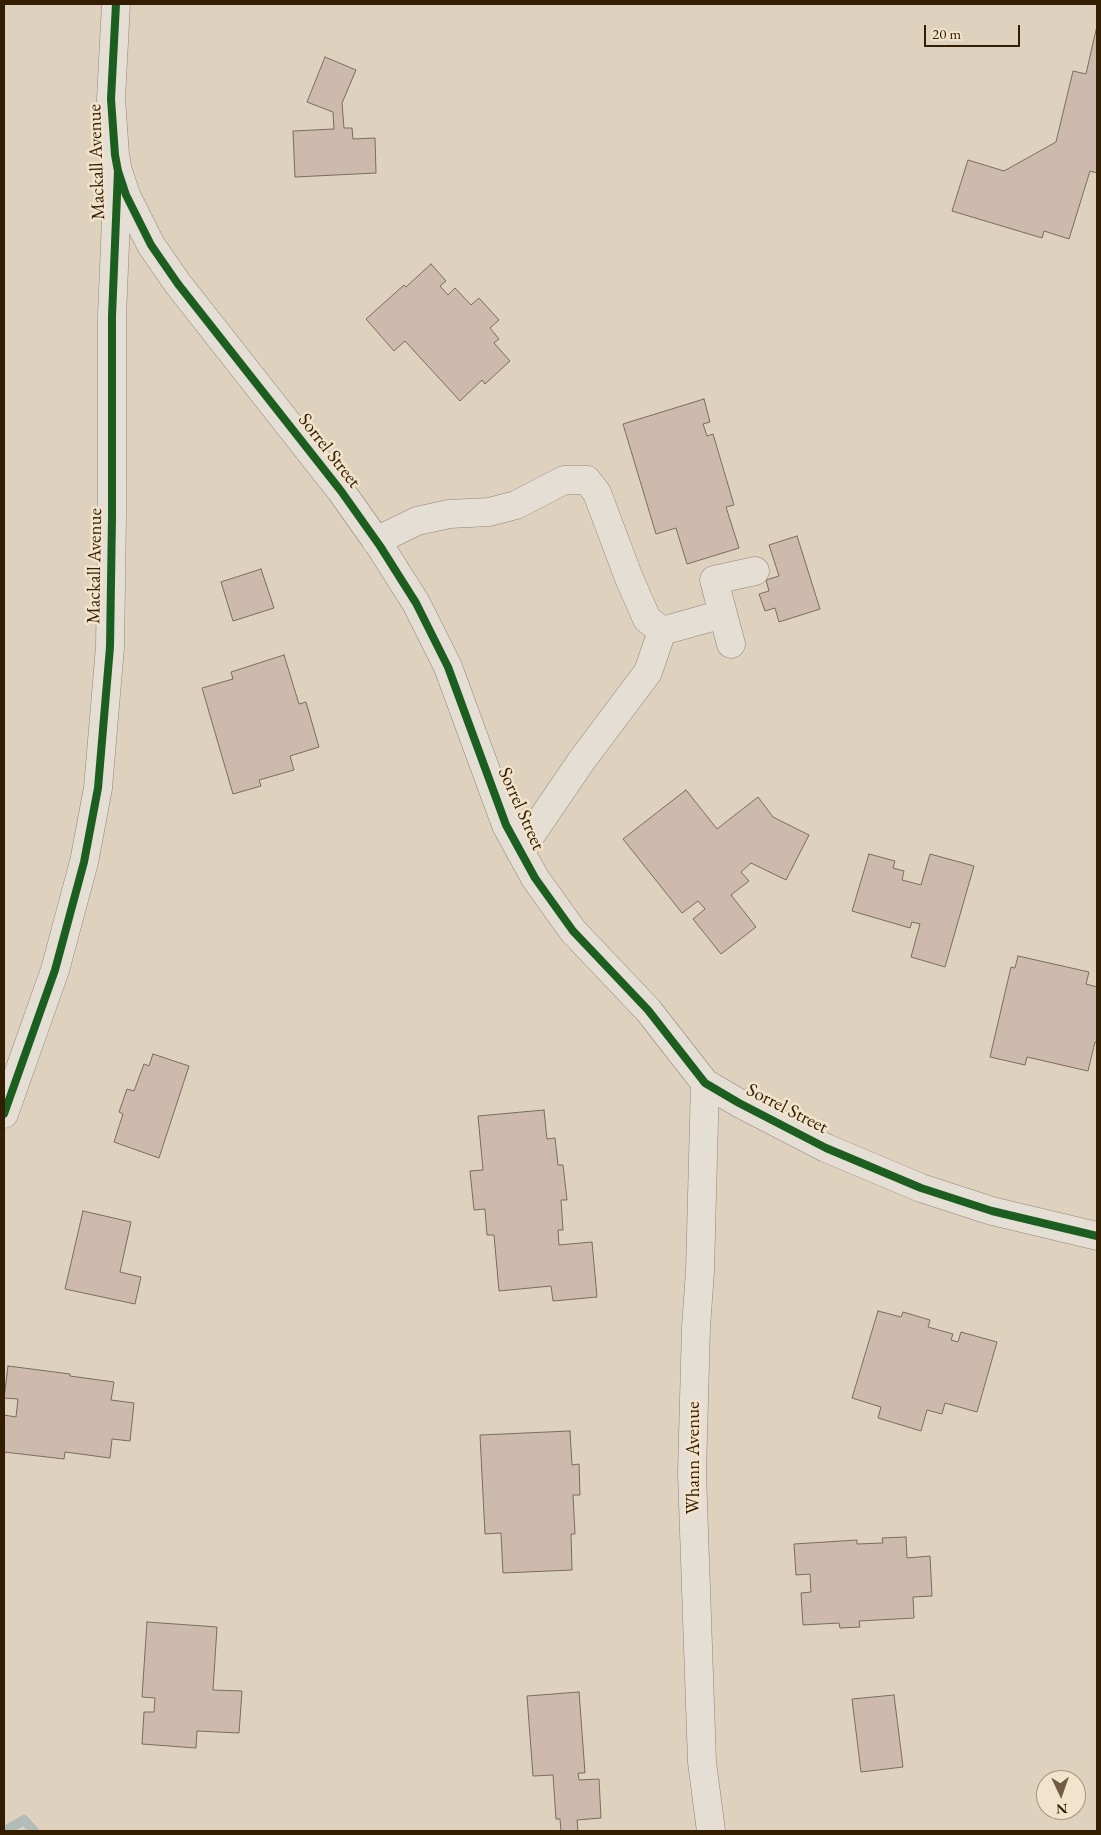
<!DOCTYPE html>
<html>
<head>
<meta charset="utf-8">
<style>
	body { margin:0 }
	#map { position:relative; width:1101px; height:1835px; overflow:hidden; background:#ded1bd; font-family:"EB Garamond",serif }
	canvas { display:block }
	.frame { position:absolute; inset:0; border:5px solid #341e02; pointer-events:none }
	.north { position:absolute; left:1036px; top:1770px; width:50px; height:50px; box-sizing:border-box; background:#f2e3cc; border:1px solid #a6947b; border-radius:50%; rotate:177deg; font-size:14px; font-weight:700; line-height:20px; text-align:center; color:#341e02 }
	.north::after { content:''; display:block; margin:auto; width:18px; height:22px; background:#705d43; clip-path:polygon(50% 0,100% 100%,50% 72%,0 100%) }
	.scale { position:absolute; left:924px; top:25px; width:96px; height:22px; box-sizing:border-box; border:2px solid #341e02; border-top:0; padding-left:6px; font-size:15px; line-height:18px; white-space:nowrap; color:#341e02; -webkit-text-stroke:4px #f2e3cc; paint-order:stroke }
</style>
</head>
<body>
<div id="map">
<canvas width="1101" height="1835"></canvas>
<div class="frame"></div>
<div class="north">N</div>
<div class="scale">20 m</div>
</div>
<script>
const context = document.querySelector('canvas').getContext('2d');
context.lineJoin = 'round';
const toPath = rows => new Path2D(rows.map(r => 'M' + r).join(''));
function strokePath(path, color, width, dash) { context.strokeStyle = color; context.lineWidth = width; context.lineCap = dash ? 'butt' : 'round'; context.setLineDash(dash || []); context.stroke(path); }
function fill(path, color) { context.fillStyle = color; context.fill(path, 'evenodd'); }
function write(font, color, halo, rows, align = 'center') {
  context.font = font + ' "EB Garamond",serif'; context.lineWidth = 5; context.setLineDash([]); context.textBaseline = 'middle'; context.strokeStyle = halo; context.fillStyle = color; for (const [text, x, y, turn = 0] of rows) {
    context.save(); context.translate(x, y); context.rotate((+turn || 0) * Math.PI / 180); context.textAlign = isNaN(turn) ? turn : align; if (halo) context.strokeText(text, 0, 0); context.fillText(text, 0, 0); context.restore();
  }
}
const stream = toPath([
	[5,1831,24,1820,34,1831]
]);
const building = toPath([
	[1096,30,1097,31,1097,173,1090,171,1069,239,1044,231,1042,238,952,211,968,160,1004,171,1056,142,1073,71,1086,74,1096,30],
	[325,57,356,70,342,103,344,128,352,128,353,139,375,138,376,173,295,177,293,131,334,129,333,112,307,102,325,57],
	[431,264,446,281,440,286,448,295,455,288,471,305,479,298,499,320,490,328,499,339,494,343,510,361,485,384,482,380,460,401,405,341,394,351,366,319,404,285,406,287,431,264],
	[704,399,710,422,703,424,707,436,713,434,734,505,726,507,739,548,687,564,676,528,656,534,623,424,704,399],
	[797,536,820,609,779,622,775,608,765,611,759,594,769,591,766,580,779,576,769,545,797,536],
	[261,569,274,608,233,621,221,582,261,569],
	[284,655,299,704,306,702,319,747,290,756,294,770,259,780,261,786,233,794,202,688,233,679,231,672,284,655],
	[686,790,717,829,758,797,773,817,809,835,786,880,751,863,741,872,749,881,731,895,756,927,721,954,693,919,705,909,698,901,682,913,623,839,686,790],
	[869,854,895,861,893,868,904,871,902,880,921,885,930,854,974,866,945,967,911,957,920,924,912,922,910,928,852,911,869,854],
	[1018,956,1089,972,1086,984,1097,987,1097,1043,1095,1042,1088,1071,1027,1057,1025,1065,990,1057,1011,967,1015,968,1018,956],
	[153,1054,189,1066,159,1158,114,1142,123,1114,119,1112,127,1089,134,1091,144,1064,149,1066,153,1054],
	[544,1110,547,1139,555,1138,558,1165,563,1165,567,1200,561,1200,563,1230,558,1230,559,1245,592,1242,597,1297,553,1301,551,1286,499,1291,494,1235,487,1235,485,1209,474,1210,470,1171,483,1170,478,1116,544,1110],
	[83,1211,131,1222,120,1272,141,1277,135,1304,65,1289,83,1211],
	[878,1311,901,1317,903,1312,930,1320,928,1327,953,1334,951,1340,958,1342,961,1332,997,1342,977,1412,945,1403,942,1414,927,1410,921,1431,878,1418,881,1407,852,1398,878,1311],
	[8,1366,70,1374,70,1376,114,1382,111,1400,134,1403,130,1441,112,1439,110,1458,65,1452,64,1459,4,1452,4,1415,16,1417,18,1399,4,1398,8,1366],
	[570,1431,572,1465,579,1464,580,1495,573,1495,575,1534,571,1534,572,1570,503,1573,501,1533,485,1534,480,1435,570,1431],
	[906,1537,907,1558,930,1556,932,1596,913,1597,914,1618,859,1621,860,1627,840,1628,839,1623,803,1625,801,1593,811,1592,810,1574,796,1575,794,1544,857,1540,857,1544,883,1543,882,1538,906,1537],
	[147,1622,217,1627,213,1690,242,1691,239,1733,197,1731,196,1748,142,1744,144,1712,154,1712,155,1698,142,1697,147,1622],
	[579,1692,585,1773,578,1773,579,1780,599,1779,601,1818,577,1820,578,1831,561,1831,560,1819,556,1819,553,1775,533,1776,527,1696,579,1692],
	[894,1695,903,1767,861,1772,852,1699,894,1695]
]);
const minor = toPath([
	[118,171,126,195,151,245,178,284,341,491,380,546,416,603,448,667,506,825,535,878,573,931,648,1010,705,1083,739,1103,826,1148,921,1188,992,1211,1097,1236],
	[376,541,417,521,449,514,489,512,516,505,564,480,587,480,597,493,629,578,647,619,662,631],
	[731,644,714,580,755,571],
	[520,851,582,760,648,672,662,631,723,614],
	[705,1083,700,1271,696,1327,692,1473,702,1762,711,1831],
	[4,1114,55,970,84,862,98,788,110,647,112,517,112,316,118,171,115,155,111,99,116,4]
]);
const cycleway = toPath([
	[118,171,126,195,151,245,178,284,341,491,380,546,416,603,448,667,506,825,535,878,573,931,648,1010,705,1083,739,1103,826,1148,921,1188,992,1211,1097,1236],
	[4,1114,55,970,84,862,98,788,110,647,112,517,112,316,118,171,115,155,111,99,116,4]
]);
const streetNames = [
	["Mackall Avenue",97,162,-92],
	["Sorrel Street",329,451,52],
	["Mackall Avenue",95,566,-89],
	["Sorrel Street",521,809,66],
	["Sorrel Street",787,1109,27],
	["Whann Avenue",694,1458,-90]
];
strokePath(stream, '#b2bdba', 10);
fill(building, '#cdbaac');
strokePath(building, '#786d5f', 1);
strokePath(minor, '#908678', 29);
strokePath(minor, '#e5ded4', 28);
strokePath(cycleway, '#1b5e20', 8);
write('19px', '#341e02', '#f2e3cc', streetNames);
</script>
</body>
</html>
